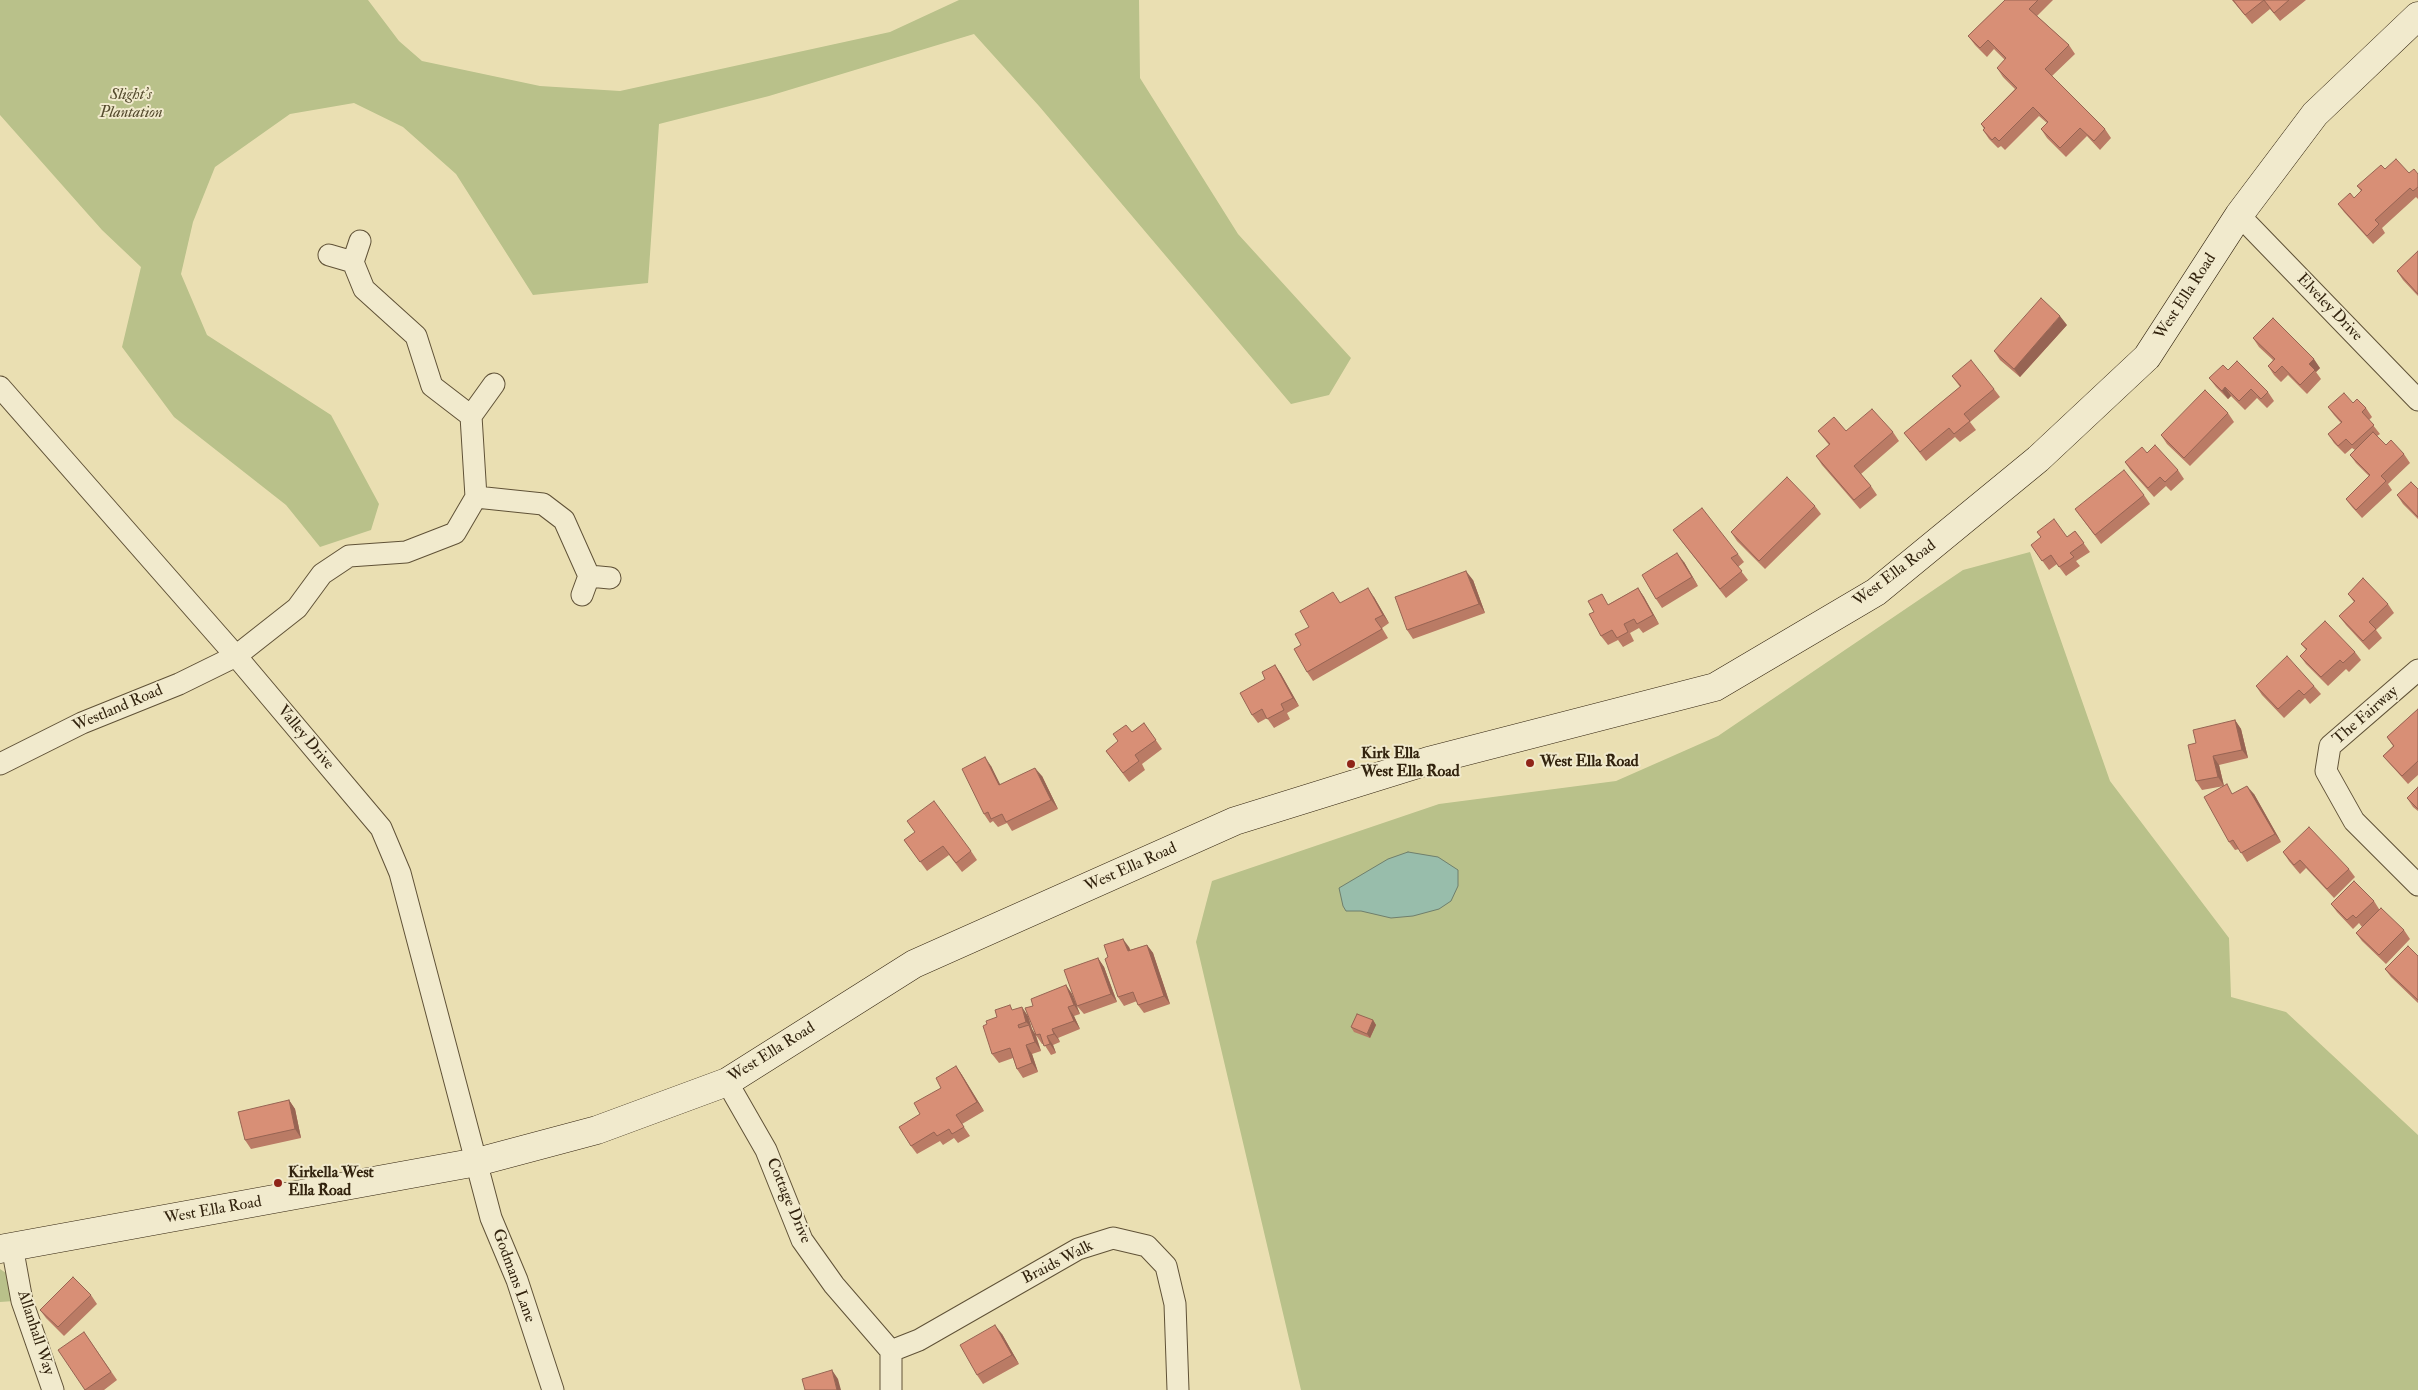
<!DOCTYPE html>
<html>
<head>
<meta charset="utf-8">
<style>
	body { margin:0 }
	canvas { display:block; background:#eadfb2 }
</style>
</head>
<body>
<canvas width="2418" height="1390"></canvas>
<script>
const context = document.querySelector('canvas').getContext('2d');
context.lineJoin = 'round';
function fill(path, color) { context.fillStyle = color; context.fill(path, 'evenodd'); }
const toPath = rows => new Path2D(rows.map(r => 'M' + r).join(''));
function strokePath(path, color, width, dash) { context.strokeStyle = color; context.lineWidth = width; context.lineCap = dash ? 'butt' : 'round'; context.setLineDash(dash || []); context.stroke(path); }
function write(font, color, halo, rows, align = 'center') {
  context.font = font + ' "IM FELL Double Pica",serif'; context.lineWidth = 4; context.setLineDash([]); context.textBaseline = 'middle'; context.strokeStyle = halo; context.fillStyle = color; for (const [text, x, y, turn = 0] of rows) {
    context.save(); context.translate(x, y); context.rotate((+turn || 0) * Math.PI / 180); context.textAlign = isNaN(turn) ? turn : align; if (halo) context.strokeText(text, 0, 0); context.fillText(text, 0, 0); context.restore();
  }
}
const green = toPath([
	[0,0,368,0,399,41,422,61,540,86,620,91,890,32,959,0,1139,0,1140,78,1238,234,1351,358,1329,395,1291,404,1039,106,974,34,769,96,659,124,648,283,533,295,456,174,403,127,354,103,290,114,215,167,193,222,181,274,207,335,331,415,379,504,371,530,320,547,286,505,174,417,122,347,141,267,102,230,0,115],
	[2030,552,2110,781,2229,938,2231,997,2286,1012,2418,1135,2418,1390,1301,1390,1196,942,1212,881,1439,804,1616,781,1718,736,1963,570],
	[0,1269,6,1273,13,1287,14,1301,0,1302]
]);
const water = toPath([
	[1408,852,1438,857,1458,870,1458,886,1451,901,1439,909,1413,916,1391,918,1361,911,1346,911,1343,906,1339,888,1388,859,1408,852]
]);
const street = toPath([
	[2239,215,2418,400],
	[329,255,353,262,360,241],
	[353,262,364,289,416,336,432,386,471,416],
	[0,387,236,656,381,828,400,873,491,1218,517,1280,553,1390],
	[476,497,543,504,564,520,589,576],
	[582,595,589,576,610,578],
	[2418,670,2330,746,2326,771,2354,821,2418,885],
	[0,764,82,723,179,684,236,656,297,608,322,574,349,556,406,552,455,533,476,497,471,416,494,384],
	[727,1082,766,1150,802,1240,834,1285,891,1351,891,1390],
	[12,1246,22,1301,53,1390],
	[891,1351,919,1340,1078,1249,1113,1238,1147,1246,1166,1266,1175,1304,1178,1390]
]);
const secondary = toPath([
	[0,1249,477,1162,597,1130,727,1082,914,964,1235,821,1428,761,1715,687,1876,592,2038,459,2147,357,2239,215,2315,114,2418,16]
]);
const wall = toPath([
	[2005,0,2053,0,2037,16,2069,45,2075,54,2052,76,2105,129,2111,138,2100,150,2087,136,2066,157,2047,138,2041,129,2047,123,2039,116,2005,150,2001,146,1998,148,1989,139,1983,130,1984,129,1981,124,2015,89,2003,77,1997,68,2005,60,1994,49,1987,57,1975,45,1968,36],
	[2232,0,2306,0,2280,21,2270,9,2252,24],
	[2385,169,2409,173,2418,174,2418,199,2416,197,2382,228,2385,233,2373,244,2344,212,2338,204,2354,198,2361,191,2357,186],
	[2418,251,2418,296,2403,280,2397,271],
	[2067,325,2020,377,2000,360,1994,351],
	[2253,338,2320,368,2316,372,2321,379,2307,394,2288,375,2281,382,2274,375,2268,366,2273,360,2259,347],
	[2228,370,2268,392,2274,401,2267,408,2257,398,2245,410,2231,396,2228,399,2216,387,2209,378],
	[1952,376,1994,389,2000,397,1970,422,1976,430,1960,442,1955,437,1926,461,1904,433,1960,387],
	[2353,403,2366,408,2372,417,2369,420,2380,434,2377,436,2386,445,2404,454,2410,463,2388,484,2392,490,2362,518,2352,507,2346,499,2369,476,2356,463,2350,455,2355,450,2352,448,2345,454,2334,443,2328,434,2341,423,2334,415,2328,407],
	[2228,413,2234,422,2190,466,2167,444,2161,435],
	[1818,431,1893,432,1899,441,1861,474,1871,486,1877,495,1860,509,1822,465,1816,456,1829,445],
	[2147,453,2178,470,2184,479,2171,491,2166,486,2154,497,2131,471,2125,462],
	[2418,489,2418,519,2403,504,2397,495],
	[2144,495,2150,504,2101,544,2075,509],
	[1815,506,1821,514,1765,569,1737,541,1731,532],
	[1673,530,1738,554,1744,562,1738,567,1748,580,1726,598],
	[2075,531,2090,552,2076,561,2080,566,2066,576,2057,564,2049,570,2031,545,2067,537],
	[1684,562,1698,586,1662,608,1656,599],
	[1473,580,1485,613,1413,639,1407,630],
	[1638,588,1644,597,1659,624,1643,633,1639,628,1630,633,1634,641,1623,647,1618,640,1608,645,1601,636,1609,604],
	[2348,594,2388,604,2394,613,2376,630,2382,638,2369,650,2346,625,2339,616,2354,602],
	[1374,597,1389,623,1382,628,1388,638,1313,681,1307,672,1309,627,1341,603],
	[2301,644,2355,652,2361,660,2349,672,2346,669,2328,686,2306,664,2300,656,2306,650],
	[1275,665,1281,674,1299,706,1287,713,1290,719,1274,728,1267,718,1258,723,1252,715,1265,679],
	[2256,686,2314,686,2321,694,2310,704,2305,698,2284,718,2262,695],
	[2418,709,2418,775,2408,784,2390,764,2383,756,2393,746,2387,737],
	[2235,720,2241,729,2248,758,2219,765,2224,786,2202,790,2196,781,2196,743],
	[1144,723,1162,749,1142,764,1145,770,1129,782,1106,751],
	[991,766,1000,785,1042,776,1058,809,1012,831,1007,823,998,827,993,821,990,823,984,814],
	[2418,787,2418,811,2413,807,2407,798],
	[2233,793,2254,794,2281,842,2247,862,2239,849,2235,850,2229,842],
	[915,833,971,851,977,860,962,872,949,855,927,871,904,840],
	[2283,852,2349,869,2355,877,2334,898,2306,868,2300,874,2289,861],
	[2374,901,2379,909,2404,930,2410,939,2386,964,2362,941,2356,933,2362,927,2359,923,2353,929,2337,912,2331,904],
	[1147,945,1153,953,1170,1004,1144,1013,1138,1005,1137,1001,1124,1006,1118,997,1129,947,1130,950],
	[2418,956,2418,1003,2391,977,2385,969],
	[1098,958,1104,967,1117,1002,1084,1014,1077,1006],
	[1066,985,1072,994,1080,1014,1074,1016,1080,1029,1058,1038,1060,1042,1053,1045,1056,1053,1051,1055,1044,1044,1042,1044,1036,1035,1041,1051,1032,1054,1038,1072,1023,1078,1017,1069,1013,1058,999,1063,992,1054,987,1024,997,1017,1013,1010,1028,1016,1032,1029,1035,1034,1033,1006],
	[1373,1020,1376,1025,1370,1038,1354,1032,1351,1027],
	[956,1066,962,1075,984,1111,962,1124,970,1136,958,1143,954,1138,943,1145,940,1141,917,1154,911,1146,920,1114,941,1088],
	[289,1100,295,1109,301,1138,251,1149,245,1140],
	[91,1295,97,1304,64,1336,46,1318,40,1310],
	[84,1332,117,1380,104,1390,85,1390],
	[1002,1334,1019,1364,983,1384,977,1375]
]);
const shadedWall = toPath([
	[2060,316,2067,325,2020,377,2014,369],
	[2314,359,2320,368,2316,372,2309,364],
	[2225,387,2231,396,2228,399,2222,391],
	[1677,553,1684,562,1698,586,1692,577],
	[1466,571,1473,580,1485,613,1479,604],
	[1368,588,1374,597,1389,623,1383,615],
	[1638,588,1644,597,1659,624,1653,615],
	[1275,665,1281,674,1299,706,1293,698],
	[2235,720,2241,729,2248,758,2242,750],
	[2213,756,2219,765,2224,786,2218,777],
	[985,757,991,766,1005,794,999,785],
	[1035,768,1042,776,1058,809,1051,800],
	[2247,786,2254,794,2281,842,2275,834],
	[1123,939,1129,947,1134,960,1128,951],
	[1147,945,1153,953,1170,1004,1164,996],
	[1098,958,1104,967,1117,1002,1111,994],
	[1066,985,1072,994,1080,1014,1074,1005],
	[1022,1007,1028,1016,1032,1029,1035,1034,1041,1051,1035,1042,1030,1026,1026,1022],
	[1068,1007,1074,1016,1080,1029,1074,1021],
	[1373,1020,1376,1025,1370,1038,1367,1034],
	[1052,1029,1058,1038,1060,1042,1054,1034],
	[1047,1036,1053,1045,1056,1053,1050,1044],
	[1026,1045,1032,1054,1038,1072,1032,1063],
	[956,1066,962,1075,984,1111,977,1102],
	[289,1100,295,1109,301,1138,295,1129],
	[995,1325,1002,1334,1019,1364,1012,1355],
	[832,1370,838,1379,841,1390,837,1390]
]);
const building = toPath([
	[2005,0,2038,0,2029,9,2069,45,2045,69,2105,129,2094,141,2080,128,2060,148,2041,129,2048,122,2033,107,1999,141,1995,137,1992,140,1983,130,1985,128,1981,124,2017,88,1997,68,2006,58,1988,40,1980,48,1968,36,2005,0],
	[2233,0,2289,0,2274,13,2264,0,2245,15,2233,0],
	[2396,159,2409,173,2414,169,2418,174,2418,187,2413,191,2410,188,2375,220,2379,224,2367,236,2338,204,2350,193,2354,198,2362,190,2357,186,2381,165,2385,169,2396,159],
	[2418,251,2418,294,2397,271,2418,251],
	[2041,298,2060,316,2014,369,1994,351,2041,298],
	[2273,318,2314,359,2309,364,2315,370,2300,385,2282,366,2275,373,2268,366,2275,359,2253,338,2273,318],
	[1971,360,1994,389,1964,414,1970,421,1954,434,1949,428,1920,452,1904,433,1961,386,1952,376,1971,360],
	[2237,361,2268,392,2261,399,2251,389,2239,401,2225,387,2222,391,2209,378,2223,365,2228,370,2237,361],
	[2205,390,2228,413,2184,458,2161,435,2205,390],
	[2344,393,2353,403,2357,399,2366,408,2362,412,2374,425,2352,445,2346,439,2338,446,2328,434,2342,422,2328,407,2344,393],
	[1872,409,1893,432,1854,466,1871,486,1854,500,1816,456,1830,444,1818,431,1834,417,1846,431,1872,409],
	[2373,432,2386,445,2391,440,2404,454,2381,476,2386,481,2356,510,2346,499,2370,475,2350,455,2373,432],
	[2155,445,2178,470,2165,482,2160,477,2148,488,2125,462,2142,447,2147,453,2155,445],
	[2124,470,2144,495,2095,535,2075,509,2124,470],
	[1787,477,1815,506,1759,561,1731,532,1787,477],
	[2411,482,2418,489,2418,517,2397,495,2411,482],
	[1702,508,1738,554,1731,558,1742,571,1720,589,1673,530,1702,508],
	[2054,519,2067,537,2075,531,2084,543,2070,553,2074,557,2059,567,2051,555,2042,561,2031,545,2041,537,2037,532,2054,519],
	[1677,553,1692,577,1656,599,1642,575,1677,553],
	[1466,571,1479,604,1407,630,1395,597,1466,571],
	[2363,578,2388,604,2369,622,2376,629,2363,641,2339,616,2355,601,2348,594,2363,578],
	[1368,588,1383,615,1375,619,1382,629,1307,672,1294,649,1301,645,1295,634,1309,627,1300,611,1333,592,1340,603,1368,588],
	[1638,588,1653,615,1637,624,1634,619,1624,624,1628,632,1617,638,1612,630,1601,636,1589,614,1594,612,1588,601,1602,594,1608,605,1638,588],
	[2325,621,2355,652,2343,663,2340,660,2321,677,2300,656,2307,649,2301,644,2325,621],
	[2287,656,2314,686,2304,695,2299,690,2278,709,2256,686,2287,656],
	[1275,665,1293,698,1281,704,1284,710,1267,719,1262,709,1252,715,1240,693,1265,679,1262,672,1275,665],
	[2418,709,2418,761,2402,776,2383,756,2394,746,2387,737,2418,709],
	[2235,720,2242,750,2213,756,2218,777,2196,781,2188,745,2196,743,2193,730,2235,720],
	[1144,723,1156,740,1135,755,1139,761,1123,773,1106,751,1118,741,1113,734,1126,725,1132,732,1144,723],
	[985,757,999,785,1035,768,1051,800,1006,822,1002,814,991,819,988,812,984,814,962,769,985,757],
	[2227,784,2232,794,2247,786,2275,834,2241,853,2233,840,2229,842,2204,797,2227,784],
	[2418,787,2418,809,2407,798,2418,787],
	[934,801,971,851,956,863,943,846,920,862,904,840,915,832,907,821,934,801],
	[2309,827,2349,869,2327,889,2300,860,2294,865,2283,852,2309,827],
	[2354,881,2374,901,2356,918,2353,915,2347,920,2331,904,2354,881],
	[2381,908,2404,930,2379,955,2356,933,2381,908],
	[1123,939,1128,951,1147,945,1164,996,1138,1005,1133,992,1118,997,1105,959,1108,957,1104,945,1123,939],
	[2408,946,2418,956,2418,1000,2385,969,2408,946],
	[1098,958,1111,994,1077,1006,1064,970,1098,958],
	[1066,985,1074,1005,1068,1007,1074,1021,1052,1029,1054,1034,1047,1036,1050,1044,1044,1046,1040,1034,1036,1035,1025,1008,1033,1006,1031,999,1066,985],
	[1010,1005,1012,1010,1022,1007,1026,1022,1018,1025,1019,1028,1029,1025,1035,1042,1026,1045,1032,1063,1017,1069,1010,1048,992,1054,983,1026,987,1024,986,1021,997,1017,995,1010,1010,1005],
	[1357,1014,1373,1020,1367,1034,1351,1027,1357,1014],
	[956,1066,977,1102,956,1115,964,1127,952,1134,949,1129,937,1136,934,1132,911,1146,899,1127,920,1114,914,1103,941,1088,936,1078,956,1066],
	[289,1100,295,1129,245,1140,238,1112,289,1100],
	[73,1277,91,1295,58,1327,40,1310,73,1277],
	[995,1325,1012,1355,977,1375,960,1345,995,1325],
	[84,1332,111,1372,85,1390,58,1350,84,1332],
	[832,1370,837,1390,805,1390,802,1379,832,1370]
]);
const markers = [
	[1530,763,5,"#8f2418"],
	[1351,764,5,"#8f2418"],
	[278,1183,5,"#8f2418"]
];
const parkNames = [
	["Slight's",131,96],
	["Plantation",131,114]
];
const streetNames = [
	["West Ella Road",2186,297,-57],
	["Elveley Drive",2329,308,46],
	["West Ella Road",1895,574,-37],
	["Westland Road",118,709,-23],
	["The Fairway",2366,716,-41],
	["Valley Drive",305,738,50],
	["West Ella Road",1131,868,-24],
	["West Ella Road",772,1053,-32],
	["Cottage Drive",788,1201,67],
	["West Ella Road",213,1211,-10],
	["Braids Walk",1058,1263,-27],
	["Godmans Lane",513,1276,70],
	["Allanhall Way",35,1333,72]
];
const poiNames = [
	["Kirk Ella",1361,755],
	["West Ella Road",1361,773],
	["West Ella Road",1540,763],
	["Kirkella West",288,1174],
	["Ella Road",288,1192]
];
fill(green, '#b9c18a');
fill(water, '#98bdab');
strokePath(water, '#6f7f6c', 1);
strokePath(street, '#605237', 23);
strokePath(secondary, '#32230e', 29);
strokePath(street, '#f1eacd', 21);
strokePath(secondary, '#f1eacd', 28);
fill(wall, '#ba7b65');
fill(shadedWall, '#976453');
fill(building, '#d88f76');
strokePath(building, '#976453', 1);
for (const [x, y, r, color] of markers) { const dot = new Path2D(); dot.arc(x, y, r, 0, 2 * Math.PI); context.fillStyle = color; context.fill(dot); strokePath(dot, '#f1eacd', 2); }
write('italic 16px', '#544a2d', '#f1eacd', parkNames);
write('16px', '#32230e', '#f1eacd', streetNames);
write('bold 16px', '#32230e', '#f1eacd', poiNames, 'left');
</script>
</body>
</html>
